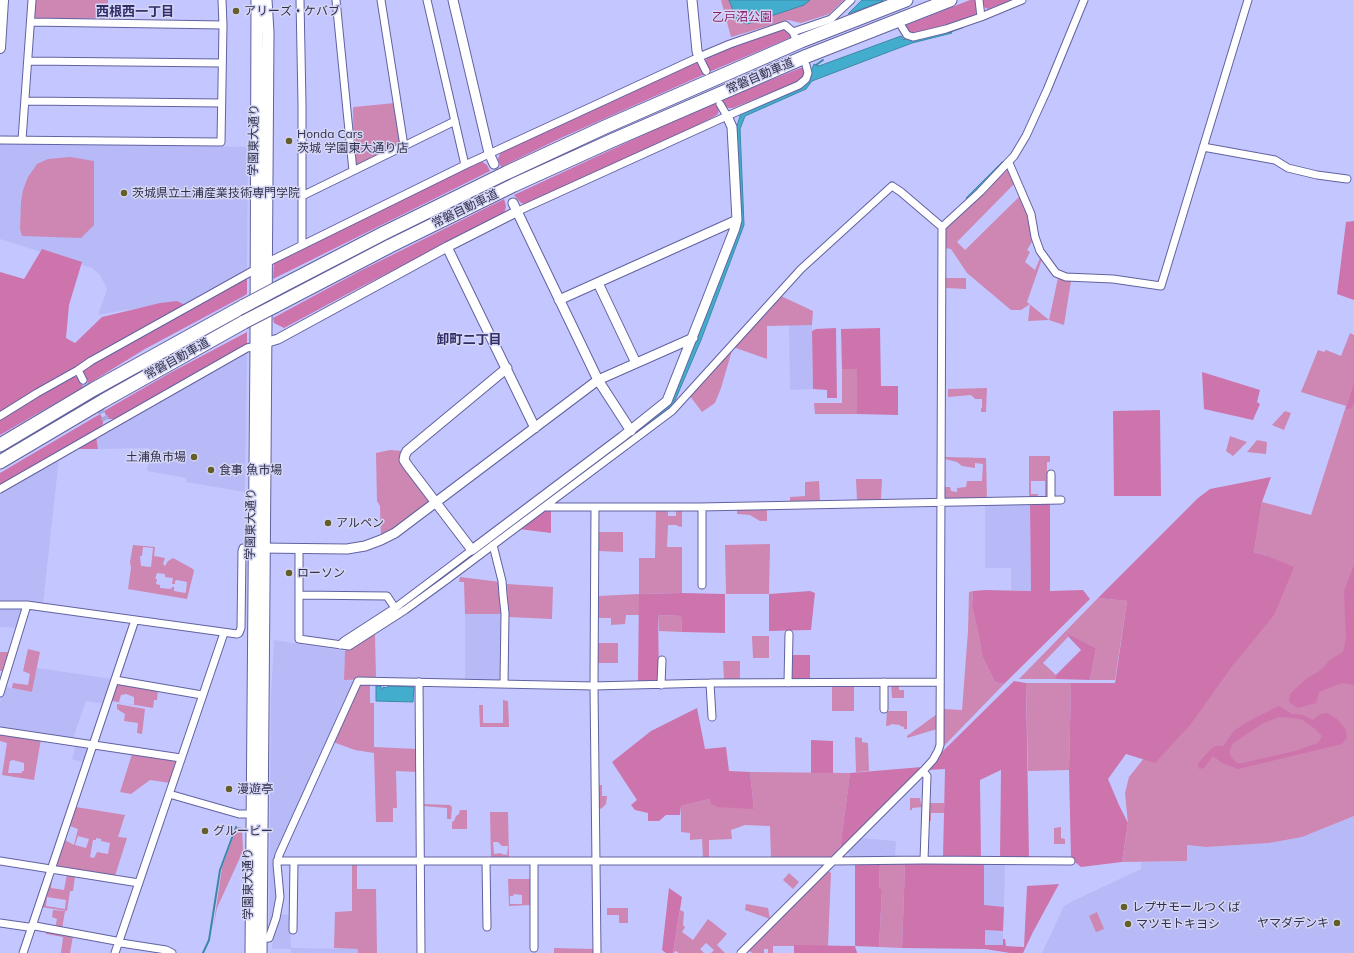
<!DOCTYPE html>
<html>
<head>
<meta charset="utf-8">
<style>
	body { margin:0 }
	canvas { display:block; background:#c4c6ff }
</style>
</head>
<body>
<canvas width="1354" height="953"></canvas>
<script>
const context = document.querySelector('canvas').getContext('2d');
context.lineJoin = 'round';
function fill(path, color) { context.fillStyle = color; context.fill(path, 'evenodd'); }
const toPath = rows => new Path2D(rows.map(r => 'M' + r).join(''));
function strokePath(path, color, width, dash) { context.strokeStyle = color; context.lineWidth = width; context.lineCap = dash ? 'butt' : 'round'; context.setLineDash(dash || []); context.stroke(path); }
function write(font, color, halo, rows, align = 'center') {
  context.font = font + ' Mulish,"Noto Sans JP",sans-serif'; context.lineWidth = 3; context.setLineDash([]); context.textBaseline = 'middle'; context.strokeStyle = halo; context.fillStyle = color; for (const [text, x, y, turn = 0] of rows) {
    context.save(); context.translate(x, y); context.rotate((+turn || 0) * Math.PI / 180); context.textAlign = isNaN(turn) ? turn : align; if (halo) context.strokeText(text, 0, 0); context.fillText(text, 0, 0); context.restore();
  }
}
const built = toPath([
	[0,143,248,147,247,270,185,305,177,301,98,315,107,289,100,275,92,268,0,239],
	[789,325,812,325,813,389,790,390],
	[247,352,245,492,186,482,186,478,147,471,151,451,149,448,98,449,96,436],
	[59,458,43,604,0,603,0,493],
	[1030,503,1031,591,1011,590,1011,568,985,568,985,504],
	[22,607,24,609,19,628,0,627,0,608],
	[465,614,501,614,500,680,465,680],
	[274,640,345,651,344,680,354,681,277,857,278,898,269,935,271,696],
	[37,668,113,679,106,704,86,701,73,739,0,728,0,702,5,687,32,692],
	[76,744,89,746,85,763,72,759],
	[1354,816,1354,953,1042,953,1064,906,1075,900,1141,869,1141,862,1187,861,1187,845,1206,847,1269,843,1302,837],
	[860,838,896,841,895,857,852,859,847,851],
	[984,863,1005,864,1004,907,984,906],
	[280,914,290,915,291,948,358,949,358,953,291,953,291,949,272,949,273,939],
	[985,930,1003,931,1003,945,985,945]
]);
const green = toPath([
	[34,0,108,0,107,18,33,20],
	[721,0,844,0,829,14,801,23,788,20,731,37],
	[395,103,402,145,354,170,353,108,354,107],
	[70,157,94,161,94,225,81,238,22,236,20,229,21,202,23,190,28,177,37,164,48,159],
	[1008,169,1015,183,957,242,965,250,1020,196,1028,214,1033,240,1027,250,1030,252,1025,262,1035,270,1040,258,1042,259,1027,302,1049,320,1058,278,1071,281,1064,325,1049,320,1028,321,1030,304,1021,310,1011,310,967,273,951,249,945,248,945,230],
	[946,278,966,278,966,289,946,288],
	[781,296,813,311,812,325,767,326,767,359,733,347,721,388,715,403,702,412,690,396,733,347],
	[1350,333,1354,335,1354,816,1302,837,1269,843,1206,847,1187,845,1187,861,1122,862,1128,824,1125,793,1129,777,1163,734,1267,556,1254,552,1262,502,1311,515,1346,406,1301,392,1318,350,1324,352,1326,350,1341,356],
	[842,369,857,369,857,414,815,414,814,403,842,403],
	[987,388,986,412,981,412,981,408,982,408,982,399,975,399,971,395,948,397,948,389],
	[1285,411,1291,413,1284,430,1272,425],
	[1230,436,1247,442,1233,456,1226,451],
	[1257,440,1267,442,1266,454,1247,452],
	[390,450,404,451,432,502,381,538,380,506,377,501,376,453],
	[1029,456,1050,456,1050,462,1047,462,1047,498,1045,498,1045,481,1031,481,1031,494,1038,494,1037,499,1029,499],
	[945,457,986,458,987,499,945,499,944,497,944,487,950,487,951,491,957,492,957,488,966,487,967,481,982,481,983,464,975,463,975,468,962,466,957,462,945,459],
	[856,479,882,479,881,500,857,500],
	[819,481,820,502,792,502,790,501,790,497,805,496,805,482],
	[656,509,668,510,668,516,676,516,676,510,682,510,682,527,677,526,677,525,668,525,667,547,682,547,682,593,639,594,639,615,626,615,625,624,611,625,611,618,599,618,598,596,639,594,639,558,655,558],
	[737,509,767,509,767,521,760,521,750,515,737,514],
	[598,532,623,532,623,552,598,551],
	[770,544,769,594,726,594,725,545],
	[133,545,155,547,154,556,165,558,163,564,165,566,168,561,173,558,193,569,194,571,187,599,128,589,131,568,130,562],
	[143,547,153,548,151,567,141,566,140,556,142,556],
	[157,573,165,574,165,577,173,578,172,584,175,584,175,581,177,580,187,582,186,592,185,593,174,591,174,587,172,587,171,589,160,588,160,585,156,584,157,579,155,579],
	[460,577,500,582,501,614,465,614,464,582,459,582],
	[507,584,553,587,552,619,508,617],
	[973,591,972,606,979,635,982,656,995,682,1004,684,943,747,943,709,962,710,968,631,969,592],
	[1098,598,1127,601,1115,680,1090,680,1096,648,1065,633,1068,637,1043,663,1056,675,1056,679,1019,679],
	[658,615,681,616,682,632,659,631],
	[375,633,376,679,344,680,345,651],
	[752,636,769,636,769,658,753,658],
	[598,643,618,643,618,663,598,663],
	[28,649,40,652,32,692,12,688,13,683,28,685,30,674,23,671],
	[0,652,10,652,4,671,0,671],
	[723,661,740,661,740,680,724,680],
	[1026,683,1071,683,1069,770,1028,771],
	[119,684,158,690,157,700,154,700,153,708,112,701,114,690,117,685],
	[126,694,134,697,134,705,119,702,121,695],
	[361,684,370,684,370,703,374,703,374,747,417,749,417,772,396,771,397,808,393,808,393,822,376,822,374,753,355,750,333,742,359,686],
	[832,685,854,685,854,711,832,711],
	[891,685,899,685,899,690,904,690,904,698,892,698],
	[503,700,508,701,509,727,480,727,479,705,483,705,483,723,503,723],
	[117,704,145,709,142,734,137,733,138,723,124,721,125,714,117,709],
	[887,711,907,711,907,729,904,729,904,727,900,726,900,725,891,724,891,725,886,726],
	[937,714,937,729,907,738,907,736],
	[0,732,41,739,34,780,2,775,7,743,0,741],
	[13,760,24,763,24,771,22,771,22,773,8,773,10,761],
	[855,737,862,738,862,742,868,743,869,771,856,772],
	[132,754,176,760,177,762,170,783,150,780,131,794,120,792],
	[750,772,850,773,840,850,831,859,771,859,770,826,745,825,731,830,732,839,709,840,709,858,703,858,702,839,690,840,690,833,681,832,681,806,710,799,754,809],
	[598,785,602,785,602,796,607,796,606,804,602,808,600,809,598,809],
	[910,798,920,798,921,804,923,805,923,807,912,808,912,810,910,810],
	[929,803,944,803,944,813,931,813,931,821,929,821],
	[423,804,450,805,452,807,451,819,447,819,447,808,423,806],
	[76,807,125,815,118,837,127,838,115,876,54,868],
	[70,826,78,829,74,845,65,840],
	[78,836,89,839,86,848,75,845],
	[96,838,101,839,101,841,110,843,108,854,97,852,94,858,90,857,93,840,96,840],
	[460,810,467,810,467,829,452,829,452,822,454,821,456,816,459,814],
	[490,812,508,812,509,859,491,859],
	[493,842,498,842,502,846,508,846,507,855,501,854,501,853,494,854],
	[237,827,242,828,243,851,217,908,213,929,222,868],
	[1061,827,1061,838,1065,839,1065,844,1054,844,1054,828],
	[880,864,905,864,902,948,879,947,882,890,879,889],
	[352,865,357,865,357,889,376,889,377,953,358,953,358,949,334,948,335,912,352,911],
	[827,870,831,873,828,946,773,946,773,953,768,953,768,949,764,949,764,953,753,953,749,951],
	[789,873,799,882,793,889,783,880],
	[67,874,75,876,73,891,70,891,67,911,41,907,51,878,52,879,51,888,64,890],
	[47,897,66,900,65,909,46,906],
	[508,879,530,879,530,905,509,906],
	[514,894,522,895,522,904,510,904,510,896,513,896],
	[746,904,768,908,770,919,745,910],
	[607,908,628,908,628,923,619,923,619,915,607,915],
	[53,910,65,911,62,929,55,928,57,919,52,917],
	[680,910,684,912,683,925,685,927,682,932,693,940,708,919,727,934,717,945,725,953,711,953,714,950,706,943,700,949,704,953,679,953,676,951,673,953],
	[1097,912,1104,929,1096,932,1089,916],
	[46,931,73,936,70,953,61,953,63,937,46,934],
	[554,948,594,949,594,953,554,953]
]);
const forest = toPath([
	[970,0,975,0,977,6,977,12,974,16,912,35,904,26],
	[981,0,1013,0,988,9,982,6],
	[782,29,790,32,792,37,709,72,705,62,708,56],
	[697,62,701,65,705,74,563,137,501,167,498,159,501,151,690,64],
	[803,67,804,72,803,77,799,81,733,108,728,108,724,106,721,100],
	[716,101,719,108,718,114,715,116,687,131,525,204,521,203,514,195],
	[481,161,487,165,490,171,273,279,274,262,321,239],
	[504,199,506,206,505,211,503,214,351,292,284,328,274,323,273,318,360,271],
	[1354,221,1354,300,1337,294,1346,222],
	[42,249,82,262,69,305,66,338,75,343,102,317,160,303,177,301,185,305,0,411,0,272,24,279],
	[247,279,247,294,242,297,145,349,88,384,83,372,85,369,92,363,241,280],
	[836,328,837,398,827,398,827,390,813,389,812,331,816,329],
	[880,328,881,386,898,386,898,415,857,414,857,369,842,369,841,329],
	[247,332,247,345,114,419,109,419,106,416,104,411,168,374],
	[1202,372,1260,390,1257,402,1260,404,1253,420,1204,409],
	[72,377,77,377,81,381,84,387,0,435,0,419],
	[1354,383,1354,403,1352,408,1346,409],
	[1160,410,1161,496,1114,496,1113,411],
	[100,414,103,419,103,424,100,427,0,486,0,473],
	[96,436,98,449,76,449],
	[1271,477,1262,502,1254,552,1267,556,1294,567,1274,615,1233,665,1190,725,1155,763,1126,754,1108,779,1119,805,1128,823,1122,862,1081,867,1071,859,1069,770,1071,683,1115,683,1127,601,1098,598,1198,498,1210,489],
	[1030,503,1050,503,1050,591,1083,590,1090,599,1004,684,995,682,982,656,979,636,972,606,973,591,985,590,1031,591],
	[545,510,551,510,551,533,519,529],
	[1354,565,1354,685,1342,683,1319,692,1316,703,1298,708,1289,702,1290,694,1306,679,1321,670,1330,660,1343,652,1346,639,1344,591],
	[810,591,815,593,811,630,769,631,769,594],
	[682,593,725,594,725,633,682,632,681,616,658,615,659,679,657,682,638,682,639,594],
	[1064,632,1096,648,1090,680,1056,679,1056,675,1081,650],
	[792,655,810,655,810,680,791,680],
	[1014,681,1026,683,1029,858,1000,858,1001,770,980,780,981,858,943,857,945,769,928,770,943,751],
	[1279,706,1292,714,1303,715,1313,720,1320,714,1327,713,1337,719,1346,730,1347,737,1342,744,1238,769,1222,763,1213,756,1204,768,1199,769,1198,763,1211,749,1216,746,1223,746,1235,730,1251,720],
	[1279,717,1301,719,1314,728,1322,736,1318,743,1295,751,1238,764,1231,757,1229,751,1233,743,1264,723],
	[697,708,705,749,726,747,729,771,750,772,754,809,717,807,711,804,710,799,681,806,680,815,666,815,659,821,648,821,648,813,635,810,631,805,637,800,612,762,651,731],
	[811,740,833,741,833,773,811,773],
	[922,767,840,850,850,773],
	[944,863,984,864,984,905,1004,907,1003,931,985,930,985,945,1003,945,1003,939,1005,939,1006,946,1024,947,1027,886,1059,884,1033,932,1023,953,1010,953,985,949,902,948,905,864],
	[855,864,880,864,879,889,882,889,879,947,855,946,857,953,794,953,794,945,855,946],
	[669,888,682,897,673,953,666,953,662,950]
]);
const water = toPath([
	[729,0,810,0,804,5,747,24,737,20,729,0],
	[862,0,883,0,883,1,848,14,862,0],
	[950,30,952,33,912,43,812,81,806,89,745,116,740,129,744,225,701,340,673,405,398,612,349,640,441,578,666,406,740,223,736,129,741,113,808,79,814,64,819,66,901,36,904,40,906,37,950,30],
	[1002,162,1005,165,968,201,966,198,1002,162],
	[376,686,381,686,381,689,383,689,383,687,387,688,388,686,414,687,413,702,376,701,376,686]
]);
const stream = toPath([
	[949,32,963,27],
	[816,65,823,60],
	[203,953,209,940,220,870,236,827]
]);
const minorTunnel = toPath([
	[83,380,106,420]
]);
const minor = toPath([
	[300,0,302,104,302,245],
	[336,0,353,171],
	[381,0,404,146],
	[427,0,465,165],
	[979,0,981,17],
	[31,22,223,25],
	[902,27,907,35,913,37,946,29,981,17,1022,0],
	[793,32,831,19,851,0],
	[699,57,706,71],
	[28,61,222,63],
	[25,101,221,103],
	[720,104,727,116],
	[0,140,221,142,223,25,222,0],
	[22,140,32,0],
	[1203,147,1275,160,1288,168,1317,175,1347,179],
	[1009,163,1031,214,1035,237,1040,251,1056,273,1066,277,1113,279,1161,286,1248,0],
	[302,196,455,121],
	[516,212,727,116,799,85,806,79,808,73,806,65],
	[266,263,465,165,699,57,730,44,785,25,793,32,795,37],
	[78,370,83,380],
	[0,416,37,393,78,370,91,361,256,269],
	[0,489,110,426,247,348,256,346],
	[1051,500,1051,474],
	[545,507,700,507,1061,500],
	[595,507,594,686,597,953],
	[493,545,502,581,503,595,505,613,504,684],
	[299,548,299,639,349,646,405,610,445,581,672,411,801,269,892,186,901,192,942,227],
	[702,585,702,507],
	[299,595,387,596,395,608],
	[0,605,27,605,237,634,239,633,241,628,242,551,243,548,253,548],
	[340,645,344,641,395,608,472,550],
	[115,680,202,695],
	[419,682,421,953],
	[884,682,884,709],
	[710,683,712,717],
	[788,683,789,634],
	[661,685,662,660],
	[0,693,27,605],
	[0,731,181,758],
	[923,771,927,776,924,860],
	[169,794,239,814,255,814],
	[0,861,139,883],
	[277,861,833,861,924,860,1071,861],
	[486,861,487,927],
	[534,861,534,948],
	[0,923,28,927,35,926,116,941,121,943,166,950,172,953],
	[293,930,294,862],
	[257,939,269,938,276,918,280,897,277,864,279,855,358,681,594,686,710,683,939,682],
	[23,953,135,620],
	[115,953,224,633],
	[741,953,923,771,933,760,938,751,940,745,942,227,980,192,1014,156,1026,136,1047,90,1084,0]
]);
const tertiary = toPath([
	[453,0,489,153,494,164],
	[692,0,697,51,699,57],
	[513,203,598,380,631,431],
	[447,247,535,428],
	[598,283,636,363],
	[559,300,737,220],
	[265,343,278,339,447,247,516,212],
	[507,368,407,451,405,455,404,460,408,466,472,550,622,437,667,401,705,305,735,228,737,220,732,127,727,116],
	[259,548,347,549,365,546,381,540,395,533,598,380,693,338]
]);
const secondary = toPath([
	[0,48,3,0]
]);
const primary = toPath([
	[251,953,256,346,257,0],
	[261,953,265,464,268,32,266,0]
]);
const motorway = toPath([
	[276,289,384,233,506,173,605,127,801,41,906,0],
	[275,306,390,246,514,185,611,141,807,56,950,0],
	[0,445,94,389,244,306],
	[0,462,103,401,244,322]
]);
const motorwayBridge = toPath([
	[244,306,276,289],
	[244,322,275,306]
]);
const markers = [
	[236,11,4,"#645e2b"],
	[289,141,4,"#645e2b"],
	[124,193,4,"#645e2b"],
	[194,457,4,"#645e2b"],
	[211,470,4,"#645e2b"],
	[328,523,4,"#645e2b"],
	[289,573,4,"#645e2b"],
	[229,789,4,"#645e2b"],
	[205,831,4,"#645e2b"],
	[1124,907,4,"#645e2b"],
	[1337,923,4,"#645e2b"],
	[1128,924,4,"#645e2b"]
];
const poiNames = [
	["アリーズ・ケバブ",244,11],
	["Honda Cars",297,134],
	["茨城 学園東大通り店",297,148],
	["茨城県立土浦産業技術専門学院",132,193],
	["土浦魚市場",186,457,"right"],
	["食事 魚市場",219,470],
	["アルペン",336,523],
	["ローソン",297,573],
	["漫遊亭",237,789],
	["グルービー",213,831],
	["レプサモールつくば",1132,907],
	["ヤマダデンキ",1329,923,"right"],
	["マツモトキヨシ",1136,924]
];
const parkNames = [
	["乙戸沼公園",742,17]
];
const streetNames = [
	["常磐自動車道",760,76,-23],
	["学園東大通り",254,140,-89],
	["常磐自動車道",465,209,-26],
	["常磐自動車道",177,359,-29],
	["学園東大通り",251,524,-89],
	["学園東大通り",248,884,-90]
];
const neighbourhoodNames = [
	["西根西一丁目",135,12],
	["卸町二丁目",469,340]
];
fill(built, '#b8baf8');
fill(green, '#ce86b2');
fill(forest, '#ce74ad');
fill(water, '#43adce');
strokePath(water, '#3e88a7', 1);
strokePath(stream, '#3e88a7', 2);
strokePath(minorTunnel, '#a7a8db', 7, [7, 3.5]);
strokePath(minor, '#6262a1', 9);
strokePath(tertiary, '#6262a1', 11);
strokePath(secondary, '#6262a1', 12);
strokePath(primary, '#6262a1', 13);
strokePath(motorway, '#6262a1', 15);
strokePath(minor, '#fff', 7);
strokePath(tertiary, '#fff', 9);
strokePath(secondary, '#fff', 10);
strokePath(primary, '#fff', 11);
strokePath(motorway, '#fff', 13);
strokePath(motorwayBridge, '#6262a1', 15, []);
strokePath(motorwayBridge, '#fff', 13);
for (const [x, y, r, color] of markers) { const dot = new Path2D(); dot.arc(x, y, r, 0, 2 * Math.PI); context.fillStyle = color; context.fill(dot); strokePath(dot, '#d5d6f3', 1.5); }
write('12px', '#31314d', '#d5d6f3', poiNames, 'left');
write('12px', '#8d216d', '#d5d6f3', parkNames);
write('12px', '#31314d', '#d5d6f3', streetNames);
write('bold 13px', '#312d68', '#d5d6f3', neighbourhoodNames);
</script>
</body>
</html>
